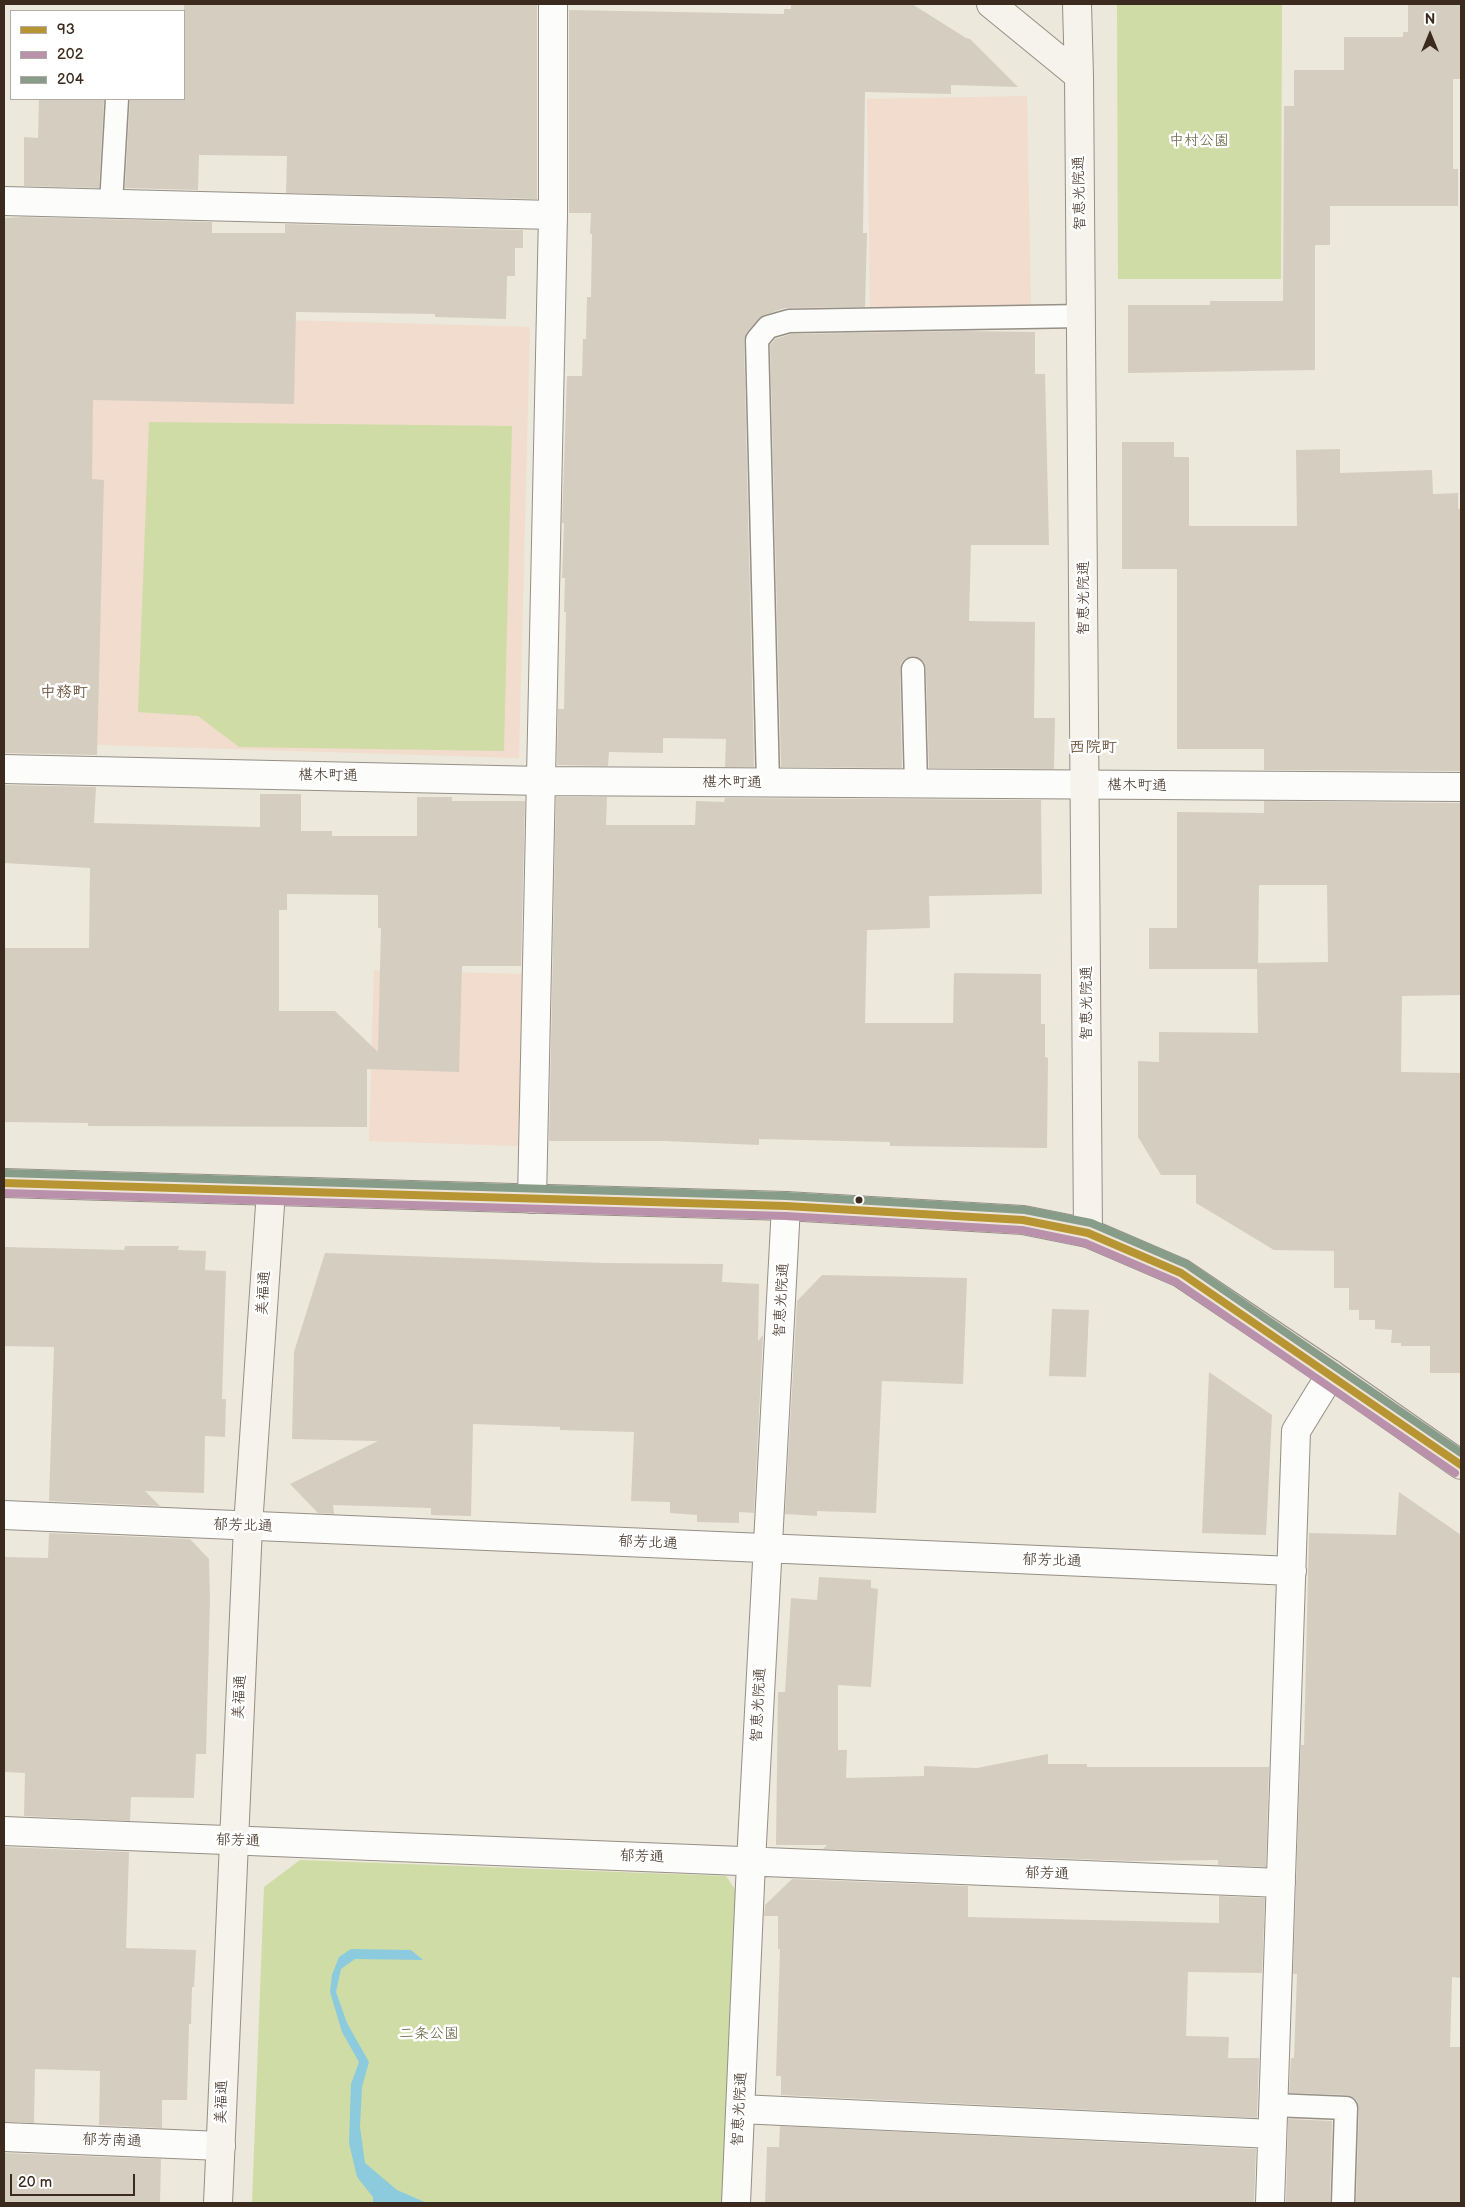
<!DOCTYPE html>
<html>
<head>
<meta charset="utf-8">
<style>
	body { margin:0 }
	#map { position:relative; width:1465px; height:2207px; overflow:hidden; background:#ece8db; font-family:"Balsamiq Sans",sans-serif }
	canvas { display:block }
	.frame { position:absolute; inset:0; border:5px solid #3b2a1e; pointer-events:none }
	.legend { position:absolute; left:10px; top:10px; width:175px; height:90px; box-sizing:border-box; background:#fff; border:1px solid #b1aaa5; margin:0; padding:6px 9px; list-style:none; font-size:15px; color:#3b2a1e }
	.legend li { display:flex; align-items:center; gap:10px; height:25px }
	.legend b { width:25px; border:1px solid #b1aaa5 }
	.north { position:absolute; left:1405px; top:10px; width:50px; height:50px; -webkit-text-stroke:4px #fff; paint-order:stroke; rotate:0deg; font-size:14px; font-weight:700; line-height:20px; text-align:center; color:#3b2a1e }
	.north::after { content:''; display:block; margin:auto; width:18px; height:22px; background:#3b2a1e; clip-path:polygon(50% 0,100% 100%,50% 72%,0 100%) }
	.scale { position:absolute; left:10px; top:2174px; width:125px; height:22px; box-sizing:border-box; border:2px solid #3b2a1e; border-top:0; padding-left:6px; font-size:15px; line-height:18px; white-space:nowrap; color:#3b2a1e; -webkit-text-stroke:4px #fff; paint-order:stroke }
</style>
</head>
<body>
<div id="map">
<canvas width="1465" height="2207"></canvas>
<div class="frame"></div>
<ul class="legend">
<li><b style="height:6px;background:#b89533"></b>93</li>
<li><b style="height:6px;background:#b991ab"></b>202</li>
<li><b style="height:6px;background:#889d89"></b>204</li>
</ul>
<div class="north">N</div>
<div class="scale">20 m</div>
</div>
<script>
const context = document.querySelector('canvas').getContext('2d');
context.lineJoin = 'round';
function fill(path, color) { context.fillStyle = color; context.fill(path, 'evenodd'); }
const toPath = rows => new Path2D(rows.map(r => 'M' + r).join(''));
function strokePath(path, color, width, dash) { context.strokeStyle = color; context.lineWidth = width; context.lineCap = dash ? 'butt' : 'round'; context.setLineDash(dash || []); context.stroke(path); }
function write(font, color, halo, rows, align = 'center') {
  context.font = font + ' "Balsamiq Sans","Klee One",sans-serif'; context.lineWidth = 5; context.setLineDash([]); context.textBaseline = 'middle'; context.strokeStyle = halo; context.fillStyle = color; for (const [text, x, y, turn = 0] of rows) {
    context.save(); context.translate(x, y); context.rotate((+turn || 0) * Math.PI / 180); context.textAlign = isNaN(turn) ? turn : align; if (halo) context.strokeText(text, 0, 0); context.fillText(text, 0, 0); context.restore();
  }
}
const built = toPath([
	[1027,96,1031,310,870,313,867,99],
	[4,312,530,327,519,758,4,742],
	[374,970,523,974,518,1146,369,1141]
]);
const green = toPath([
	[1117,4,1282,4,1281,279,1118,279],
	[149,422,512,426,504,751,239,747,198,716,138,712],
	[300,1860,726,1876,738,1894,722,2203,252,2203,264,1887]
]);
const water = toPath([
	[351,1949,411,1950,423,1960,355,1959,341,1969,336,1992,347,2023,369,2062,362,2087,360,2127,365,2163,397,2190,427,2203,373,2203,373,2197,357,2177,349,2143,350,2113,351,2084,359,2062,342,2032,330,1992,332,1975,339,1957]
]);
const building = toPath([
	[184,4,537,4,537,199,286,193,287,156,199,155,198,190,125,188,130,99,184,99],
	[791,4,912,4,966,38,970,39,1018,87,951,85,951,94,865,92,863,233,867,233,865,307,785,308,764,315,747,332,744,340,754,767,725,767,726,739,663,738,663,753,609,752,608,766,557,765,558,709,564,709,566,612,564,612,565,578,562,578,564,523,562,523,567,376,582,376,583,339,586,339,587,297,591,297,592,234,590,234,591,213,569,213,569,10,784,14,784,9,791,9],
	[1408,4,1461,4,1461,79,1453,79,1453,169,1458,169,1458,206,1330,206,1330,245,1315,245,1315,370,1128,373,1128,305,1210,305,1210,301,1283,301,1284,106,1294,106,1294,70,1344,70,1344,37,1403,37,1403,32,1408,32],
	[39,99,104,99,99,188,24,186,24,137,38,138],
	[23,217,212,222,212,233,285,233,285,224,523,230,523,248,515,248,515,276,507,276,506,319,435,317,435,314,296,312,294,404,93,400,92,479,104,480,97,755,4,753,4,218],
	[958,331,1035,332,1035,374,1045,374,1049,545,971,545,969,621,1035,622,1034,718,1055,718,1054,769,929,768,926,669,924,662,913,656,906,658,901,663,900,669,902,768,781,767,770,345,775,339,791,334],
	[1122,442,1174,442,1174,457,1189,457,1189,526,1297,526,1296,450,1340,449,1340,473,1432,470,1433,494,1458,493,1458,509,1461,509,1461,771,1264,770,1264,749,1177,749,1177,569,1122,569],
	[4,785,96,787,94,823,260,827,260,794,301,794,301,831,332,831,332,836,417,836,417,797,452,797,452,801,525,801,521,966,462,966,459,1072,367,1069,367,1127,88,1126,88,1123,4,1122,4,948,89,948,90,868,4,863],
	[287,894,378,895,378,928,381,928,378,1052,335,1011,279,1011,279,910,287,910],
	[556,797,607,797,606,825,695,825,696,801,724,802,725,798,1041,800,1042,894,929,896,930,928,867,930,865,1023,953,1023,954,973,1041,974,1041,1024,1045,1024,1045,1057,1048,1058,1047,1148,890,1146,890,1142,759,1139,759,1145,664,1141,549,1141],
	[1264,801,1461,803,1461,995,1402,996,1401,1072,1461,1073,1461,1373,1430,1373,1430,1346,1401,1346,1401,1343,1391,1343,1392,1330,1375,1329,1375,1320,1359,1320,1359,1310,1349,1310,1349,1288,1334,1288,1334,1251,1274,1250,1196,1203,1196,1175,1161,1175,1138,1137,1138,1061,1159,1062,1159,1032,1258,1033,1257,969,1149,969,1149,928,1177,928,1177,812,1264,813],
	[1259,885,1327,885,1328,962,1258,963],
	[125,1246,179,1246,178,1250,206,1251,205,1270,226,1271,222,1399,226,1399,225,1437,205,1436,204,1493,145,1491,160,1506,49,1501,54,1347,4,1346,4,1247,124,1250],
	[325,1253,603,1263,723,1264,722,1282,759,1284,758,1341,763,1335,754,1513,739,1512,739,1523,697,1522,697,1515,670,1513,670,1502,631,1501,634,1432,560,1430,560,1427,473,1424,471,1516,431,1515,431,1508,333,1505,334,1514,318,1513,290,1484,378,1441,292,1439,294,1352],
	[822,1275,967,1278,963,1384,882,1381,876,1513,817,1511,817,1516,785,1514,797,1301],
	[1052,1309,1089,1310,1086,1377,1049,1376],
	[1209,1372,1272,1415,1266,1535,1202,1533],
	[1399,1492,1461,1535,1461,1978,1452,1977,1450,2047,1461,2047,1461,2203,1356,2203,1359,2108,1357,2101,1353,2097,1347,2095,1289,2093,1291,2058,1294,2058,1297,1974,1293,1974,1300,1766,1301,1745,1304,1745,1309,1533,1396,1535],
	[49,1533,190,1539,209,1559,210,1600,206,1754,196,1754,194,1798,131,1797,130,1821,24,1816,25,1773,4,1772,4,1557,48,1558],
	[819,1577,871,1580,871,1588,878,1589,871,1687,838,1685,838,1750,847,1750,846,1778,924,1776,924,1766,977,1768,1048,1754,1048,1764,1087,1764,1087,1767,1269,1767,1266,1867,1218,1865,1218,1860,1131,1861,823,1849,827,1845,776,1845,778,1692,785,1692,791,1598,817,1600],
	[4,1847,129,1852,126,1948,196,1950,194,1987,192,1987,191,2024,189,2024,187,2100,162,2100,162,2128,99,2125,100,2071,35,2069,34,2123,4,2122],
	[792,1879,968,1886,968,1917,1219,1923,1219,1896,1265,1898,1262,1973,1188,1972,1186,2036,1229,2037,1228,2058,1259,2058,1257,2118,781,2095,781,2076,776,2076,780,1949,778,1949,778,1916,764,1916,765,1905],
	[1288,2119,1332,2121,1330,2203,1286,2203],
	[780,2126,1256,2149,1254,2203,765,2203,767,2147,779,2147],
	[4,2153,161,2159,160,2203,4,2203]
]);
const lane = toPath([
	[111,204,117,99],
	[913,669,916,784],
	[768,783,757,340,768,327,789,321,1082,316],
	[1273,2105,1346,2108,1343,2203]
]);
const street = toPath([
	[4,201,553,215],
	[4,769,541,781,1461,787],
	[532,1199,553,215,553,4],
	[4,1515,1292,1571],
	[4,1831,1281,1883],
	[740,2109,1272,2134],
	[4,2137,221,2146],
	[736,2203,751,1862,786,1206],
	[1270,2203,1296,1431,1331,1374]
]);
const secondary = toPath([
	[991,4,1079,76,1088,1233],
	[1077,4,1079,76],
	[218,2203,248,1526,271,1191]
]);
const primary = toPath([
	[4,1183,786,1206,1023,1220,1088,1233,1181,1273,1331,1374,1461,1465]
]);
const bus1 = toPath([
	[4,1183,786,1206,1023,1220,1088,1233,1181,1273,1461,1465]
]);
const bus2 = toPath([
	[4,1193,786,1216,1022,1230,1085,1243,1176,1282,1455,1473]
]);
const bus3 = toPath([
	[4,1173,786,1196,1025,1210,1091,1223,1186,1264,1461,1453]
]);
const markers = [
	[859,1200,4.5,"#3b2a1e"]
];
const parkNames = [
	["中村公園",1199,141],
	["二条公園",429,2034]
];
const streetNames = [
	["智恵光院通",1080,193,-91],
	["智恵光院通",1084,598,-90],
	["椹木町通",328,776,1],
	["椹木町通",732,783,1],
	["椹木町通",1137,786,1],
	["智恵光院通",1087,1003,-90],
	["美福通",264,1293,-86],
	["智恵光院通",782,1300,-87],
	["郁芳北通",243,1526,2],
	["郁芳北通",648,1543,3],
	["郁芳北通",1052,1561,2],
	["美福通",240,1697,-87],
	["智恵光院通",759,1705,-87],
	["郁芳通",238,1841,2],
	["郁芳通",642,1857,2],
	["郁芳通",1047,1874,2],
	["美福通",222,2102,-88],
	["智恵光院通",740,2109,-87],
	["郁芳南通",112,2141,2]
];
const neighbourhoodNames = [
	["中務町",64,693],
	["西院町",1093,748]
];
fill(built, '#f1dccd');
fill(green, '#cfdca5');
fill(water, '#8ccade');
fill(building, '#d5cdc0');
strokePath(lane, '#958f87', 25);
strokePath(street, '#958f87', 30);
strokePath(secondary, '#958f87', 30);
strokePath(primary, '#958f87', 30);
strokePath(lane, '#fcfcfa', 22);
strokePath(street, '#fcfcfa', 28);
strokePath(secondary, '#f6f2ec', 28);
strokePath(primary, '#ece4d8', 28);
strokePath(bus1, '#b89533', 8);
strokePath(bus2, '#b991ab', 8);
strokePath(bus3, '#889d89', 8);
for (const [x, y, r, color] of markers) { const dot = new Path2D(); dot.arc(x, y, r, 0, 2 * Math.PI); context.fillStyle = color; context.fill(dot); strokePath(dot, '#fff', 2); }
write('15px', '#605d39', '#fff', parkNames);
write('15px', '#3b2a1e', '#fff', streetNames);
write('bold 16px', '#735c46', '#fff', neighbourhoodNames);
</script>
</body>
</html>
